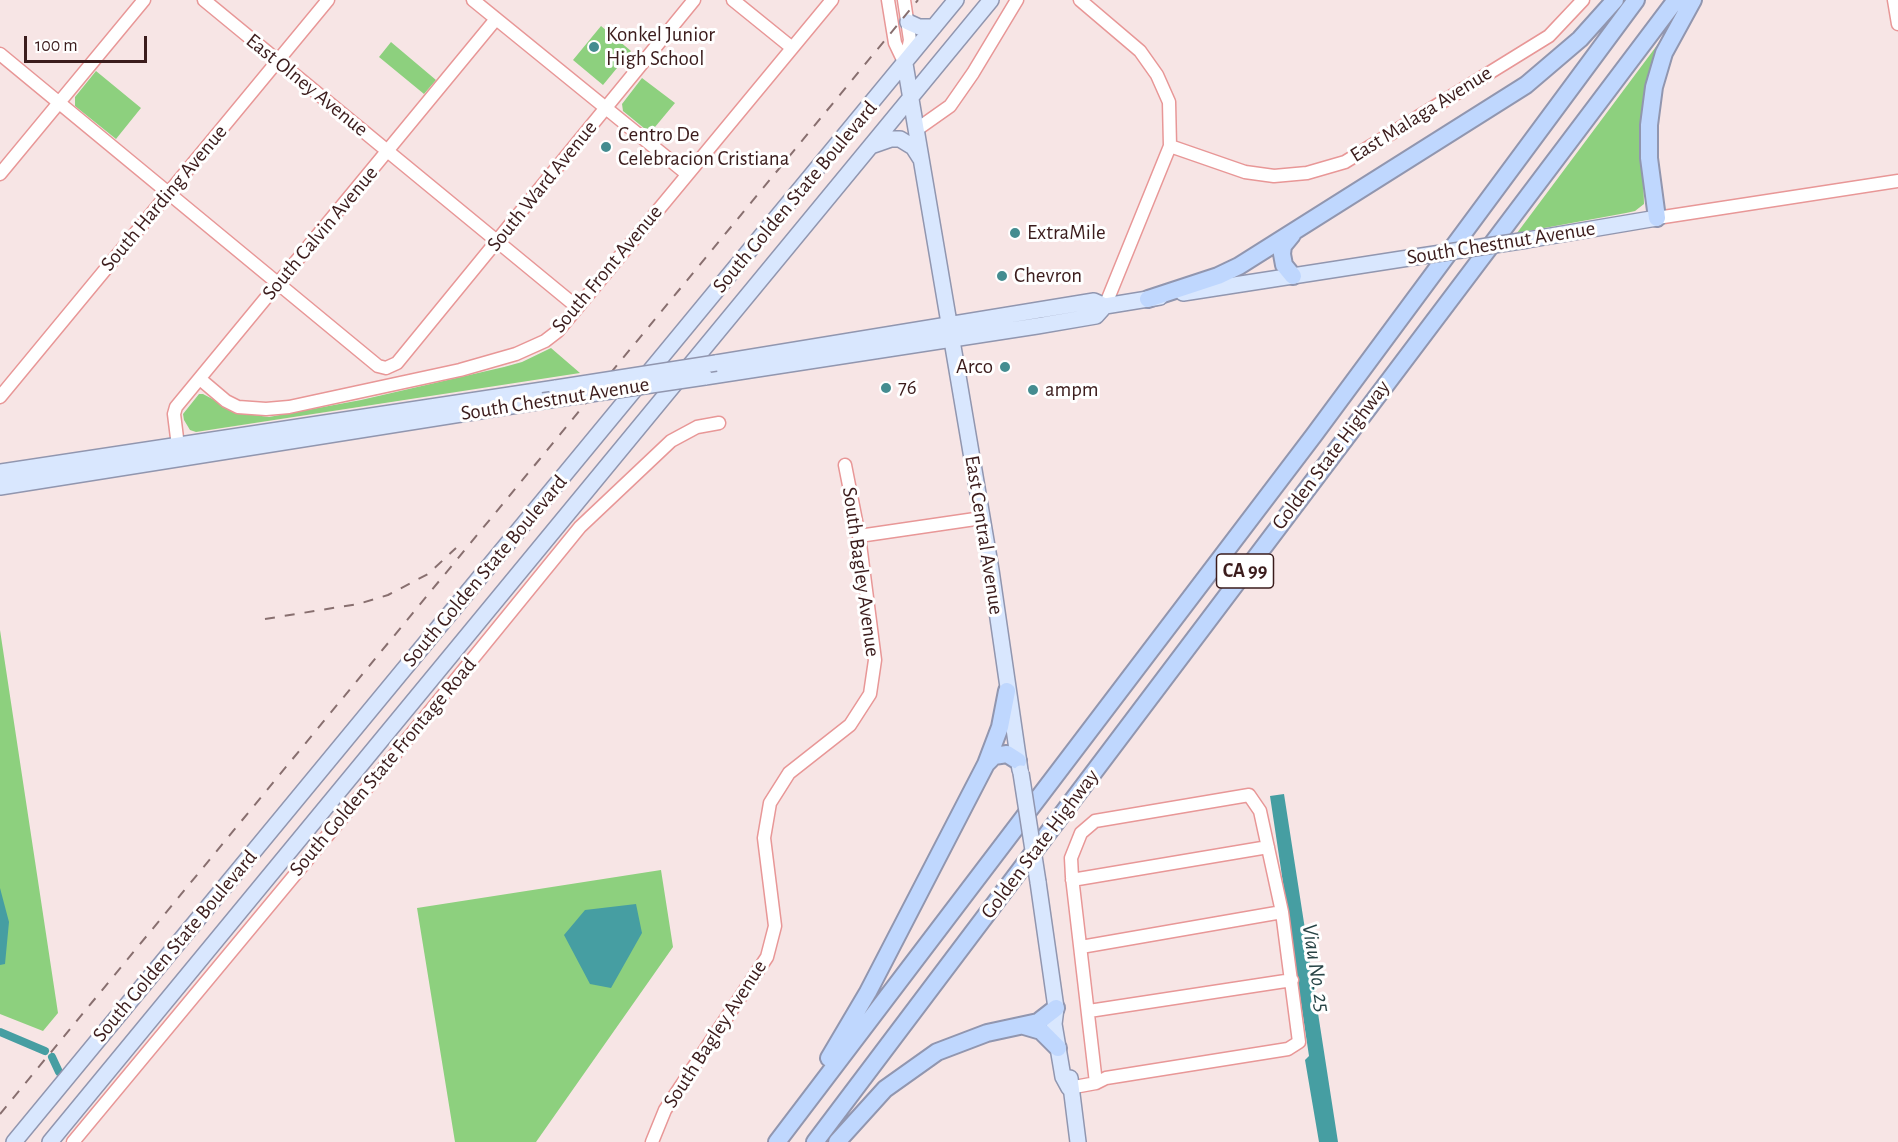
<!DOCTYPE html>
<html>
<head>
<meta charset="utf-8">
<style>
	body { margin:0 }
	#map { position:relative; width:1898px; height:1142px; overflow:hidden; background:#f7e5e5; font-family:"Alegreya Sans",sans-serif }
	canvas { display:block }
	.scale { position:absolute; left:24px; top:36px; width:123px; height:27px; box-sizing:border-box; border:3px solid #3b1c1c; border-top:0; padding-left:8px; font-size:18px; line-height:21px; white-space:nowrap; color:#3b1c1c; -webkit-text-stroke:4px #fff; paint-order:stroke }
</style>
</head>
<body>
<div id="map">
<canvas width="1898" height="1142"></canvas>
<div class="scale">100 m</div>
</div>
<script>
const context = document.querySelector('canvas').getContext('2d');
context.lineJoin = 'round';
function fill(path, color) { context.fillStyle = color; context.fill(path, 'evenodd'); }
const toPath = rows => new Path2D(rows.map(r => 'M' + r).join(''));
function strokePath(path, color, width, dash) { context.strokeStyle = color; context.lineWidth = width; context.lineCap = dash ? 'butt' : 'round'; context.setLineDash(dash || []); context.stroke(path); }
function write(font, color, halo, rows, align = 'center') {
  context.font = font + ' "Alegreya Sans",sans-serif'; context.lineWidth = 6; context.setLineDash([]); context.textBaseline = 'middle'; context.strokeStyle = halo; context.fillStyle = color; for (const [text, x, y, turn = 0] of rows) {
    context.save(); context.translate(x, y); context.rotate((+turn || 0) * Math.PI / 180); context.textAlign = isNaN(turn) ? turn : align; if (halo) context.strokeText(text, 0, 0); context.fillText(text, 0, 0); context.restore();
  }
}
const green = toPath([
	[601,26,631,51,603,85,573,60],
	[391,42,436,80,424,94,379,57],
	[1658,44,1661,47,1643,171,1644,204,1635,211,1626,213,1517,233],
	[96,71,141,108,116,139,75,106,75,97],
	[642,78,675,103,650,133,623,111,622,104],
	[551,348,580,373,196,432,190,430,184,420,183,414,199,394,203,394,239,413,269,417,361,400,504,367,522,362],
	[0,630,58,1013,43,1031,0,1014],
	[661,870,673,947,536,1142,455,1142,417,908]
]);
const water = toPath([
	[1284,794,1338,1142,1319,1142,1305,1060,1309,1056,1270,796],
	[0,888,9,922,5,964,0,965],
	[636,904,642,933,611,988,590,984,564,935,585,910]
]);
const canal = toPath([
	[0,1032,45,1051],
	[52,1057,59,1072]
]);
const minor = toPath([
	[204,0,577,307],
	[473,0,687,174],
	[733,0,791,47],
	[888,0,895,43,905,64],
	[904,0,910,40,906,60],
	[1080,0,1140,51,1157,75,1169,102,1170,146,1105,306],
	[1894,0,1898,24],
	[0,54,378,366,386,368,397,363,694,0],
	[916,130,950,106,973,73,1017,0],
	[1170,146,1245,172,1274,176,1307,173,1345,162,1549,36,1583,0],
	[0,174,144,0],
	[1657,218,1898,181],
	[200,379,226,401,238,407,266,409,289,407,460,370,516,354,545,341,558,331,832,0],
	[0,397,328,0],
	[179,454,174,414,176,407,496,19],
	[859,536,982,518],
	[1072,880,1268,847],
	[1081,947,1282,912],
	[1089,1011,1292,980],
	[1069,1088,1096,1083,1106,1078,1288,1049,1299,1042,1282,912,1260,811,1249,795,1095,821,1081,833,1071,858,1072,877,1096,1083],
	[73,1142,396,753,580,527,671,441,697,427,719,423],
	[652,1142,665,1110,767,957,775,926,764,838,770,803,789,773,850,725,870,694,875,660,859,536,845,465]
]);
const major = toPath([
	[908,22,919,27,934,27],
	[905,64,991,570,1020,770],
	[871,146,891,139,900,139,913,147,920,158],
	[1527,240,1657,218],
	[1183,293,1415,257],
	[716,363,1094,301,1105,306,1160,297],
	[705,377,1037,326,1096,316,1105,306],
	[0,472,556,388],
	[0,487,543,401],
	[1038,882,1056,1008,1054,1024,1063,1077,1069,1088],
	[1070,1078,1078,1142],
	[14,1142,956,0],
	[50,1142,991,0]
]);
const highway = toPath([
	[1657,218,1649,158,1649,125,1654,87,1664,53,1693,0],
	[1292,235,1283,246,1282,254,1284,265,1293,276],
	[1148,299,1218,276,1239,266,1526,85,1580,39,1615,0],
	[986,764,994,756,1007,754,1018,761],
	[1024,1026,1041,1031,1058,1048],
	[829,1058,868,992,986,764,1000,727,1007,691],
	[777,1142,1314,435,1636,0],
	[815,1142,1676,0],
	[837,1142,885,1089,937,1052,987,1033,1038,1022,1056,1008]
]);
const rail = toPath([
	[265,619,358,604,388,595,428,574,456,548],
	[0,1114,918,0]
]);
const majorBridge = toPath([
	[1415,257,1527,240],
	[556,388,716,363],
	[543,401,705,377],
	[1021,773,1038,882]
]);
const markers = [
	[594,47,6,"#448c90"],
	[606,147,6,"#448c90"],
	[1015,233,6,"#448c90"],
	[1002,276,6,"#448c90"],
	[1005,367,6,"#448c90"],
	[886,388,6,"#448c90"],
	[1033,390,6,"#448c90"]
];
const shields = [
	[1245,571,57]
];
const shieldNames = [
	["CA 99",1245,571]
];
const poiNames = [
	["Konkel Junior",606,35],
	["High School",606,59],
	["Centro De",618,135],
	["Celebracion Cristiana",618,159],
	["ExtraMile",1027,233],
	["Chevron",1014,276],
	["Arco",993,367,"right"],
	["76",898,388],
	["ampm",1045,390]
];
const streetNames = [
	["East Olney Avenue",307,85,39],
	["East Malaga Avenue",1421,114,-32],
	["South Ward Avenue",542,186,-51],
	["South Golden State Boulevard",795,197,-50],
	["South Harding Avenue",164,198,-50],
	["South Calvin Avenue",320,233,-50],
	["South Chestnut Avenue",1501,243,-9],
	["South Front Avenue",607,269,-50],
	["South Chestnut Avenue",555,399,-9],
	["Golden State Highway",1331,455,-53],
	["East Central Avenue",984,535,81],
	["South Golden State Boulevard",485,571,-50],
	["South Bagley Avenue",861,572,82],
	["South Golden State Frontage Road",383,767,-50],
	["Golden State Highway",1040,844,-53],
	["South Golden State Boulevard",175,946,-50],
	["South Bagley Avenue",715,1034,-57]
];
const waterNames = [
	["Viau No. 25",1316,968,81]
];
fill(green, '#8dd07e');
fill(water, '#469ea2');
strokePath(canal, '#469ea2', 8);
strokePath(minor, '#e89797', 15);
strokePath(major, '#9196af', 18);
strokePath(highway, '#9196af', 20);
strokePath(minor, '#fff', 12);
strokePath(major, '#d9e7fe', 15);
strokePath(highway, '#bfd7fe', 16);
strokePath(rail, '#886f6f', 2, [10, 10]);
strokePath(majorBridge, '#9196af', 18, []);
strokePath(majorBridge, '#d9e7fe', 15);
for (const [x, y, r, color] of markers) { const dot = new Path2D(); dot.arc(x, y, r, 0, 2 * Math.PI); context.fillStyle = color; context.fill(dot); strokePath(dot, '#fff', 2); }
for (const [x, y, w] of shields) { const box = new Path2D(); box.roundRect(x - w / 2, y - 17, w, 34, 4.5); context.fillStyle = '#fff'; context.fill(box); strokePath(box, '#3b1c1c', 1.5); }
write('bold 20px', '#3b1c1c', null, shieldNames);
write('21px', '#3b1c1c', '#fff', poiNames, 'left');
write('21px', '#3b1c1c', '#fff', streetNames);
write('italic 22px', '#274345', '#fff', waterNames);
</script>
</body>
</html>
